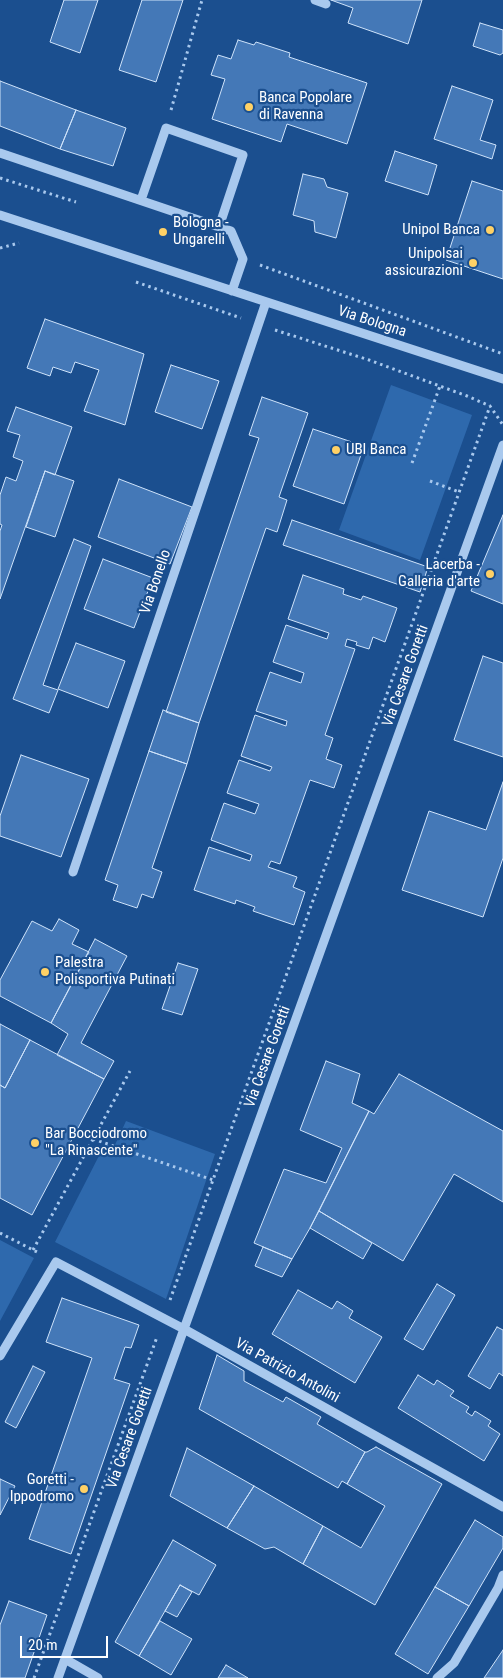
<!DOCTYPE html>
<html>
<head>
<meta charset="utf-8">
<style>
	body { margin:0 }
	#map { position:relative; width:503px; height:1678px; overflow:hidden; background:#1b4f8f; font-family:"Roboto Condensed",sans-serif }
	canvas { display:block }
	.scale { position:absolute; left:20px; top:1636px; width:88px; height:22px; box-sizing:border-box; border:2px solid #fff; border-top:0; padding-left:6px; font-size:15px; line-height:18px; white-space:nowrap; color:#fff; -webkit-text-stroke:4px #1b4f8f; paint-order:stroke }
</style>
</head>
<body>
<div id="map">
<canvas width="503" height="1678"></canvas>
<div class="scale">20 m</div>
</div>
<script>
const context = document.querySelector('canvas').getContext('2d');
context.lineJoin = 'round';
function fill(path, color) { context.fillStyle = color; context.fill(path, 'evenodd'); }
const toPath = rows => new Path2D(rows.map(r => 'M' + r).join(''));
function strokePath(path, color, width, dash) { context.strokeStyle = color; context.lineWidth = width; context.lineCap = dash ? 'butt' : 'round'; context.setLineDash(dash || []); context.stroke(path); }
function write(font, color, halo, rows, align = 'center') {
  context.font = font + ' "Roboto Condensed",sans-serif'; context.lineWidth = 4.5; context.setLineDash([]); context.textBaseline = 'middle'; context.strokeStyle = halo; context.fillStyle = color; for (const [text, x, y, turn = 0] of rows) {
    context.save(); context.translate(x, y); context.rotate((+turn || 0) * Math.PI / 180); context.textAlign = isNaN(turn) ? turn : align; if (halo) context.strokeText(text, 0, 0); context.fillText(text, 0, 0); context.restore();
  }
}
const green = toPath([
	[391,385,472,415,420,560,339,530],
	[126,1121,215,1154,166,1299,55,1242,105,1144,114,1147],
	[0,1240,34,1258,0,1321]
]);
const building = toPath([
	[64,0,98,0,80,53,50,42,64,0],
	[142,0,183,0,156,82,119,70,142,0],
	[331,0,422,0,408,44,348,23,353,8,331,0],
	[480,23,503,30,503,53,500,55,473,46,480,23],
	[238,40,254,45,256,42,290,53,289,57,367,83,347,144,287,124,281,142,212,119,225,79,211,75,218,55,231,59,238,40],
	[0,81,76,110,60,149,0,126,0,81],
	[452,86,493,100,480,140,496,145,492,159,434,139,452,86],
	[76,110,126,128,113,166,60,149,76,110],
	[395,151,437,165,428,195,385,181,395,151],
	[303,174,324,179,327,187,348,193,336,238,315,232,314,221,293,215,303,174],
	[472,181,503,191,503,279,446,260,472,181],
	[45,319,144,354,125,425,84,411,99,370,75,362,71,373,53,367,50,376,27,368,45,319],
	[171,365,219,381,202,429,155,412,171,365],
	[262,397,308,413,279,497,287,500,277,532,266,528,199,723,166,712,259,438,249,435,262,397],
	[16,407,72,427,55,475,45,471,0,599,0,531,2,525,0,524,0,495,6,477,16,481,23,461,13,457,20,435,7,431,16,407],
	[313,429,364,446,344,504,293,486,313,429],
	[45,471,74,481,55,537,26,527,45,471],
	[119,479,192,507,170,564,98,537,119,479],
	[503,515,503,604,471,591,503,515],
	[292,520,428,567,420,592,283,545,292,520],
	[74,539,91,546,43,685,58,690,49,713,13,699,74,539],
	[103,559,153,578,134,628,84,609,103,559],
	[303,575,344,589,343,594,361,600,363,596,397,608,385,642,373,637,369,649,356,645,357,642,347,639,345,646,355,649,325,735,333,738,326,759,342,765,334,788,310,780,280,864,271,861,268,867,297,877,293,887,305,892,294,925,253,911,255,907,236,900,235,904,194,890,209,847,250,861,252,855,211,840,224,803,255,814,259,804,227,793,239,760,270,771,272,767,241,756,255,715,286,726,287,721,256,711,270,672,301,683,304,673,273,662,286,625,327,639,329,633,288,619,303,575],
	[76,643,125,661,108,708,58,689,76,643],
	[483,656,503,663,503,757,454,740,483,656],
	[163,710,199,723,187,764,149,751,163,710],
	[149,751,187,764,152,868,162,872,153,898,142,894,137,908,113,900,118,885,105,880,149,751],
	[21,755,89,779,61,857,0,836,0,816,21,755],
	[503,782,503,858,483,917,402,890,429,811,486,830,503,782],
	[59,919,79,930,72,944,89,952,51,1023,0,996,0,980,32,921,52,931,59,919],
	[95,939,127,956,81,1043,114,1061,104,1079,57,1055,68,1034,51,1023,95,939],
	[178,963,198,969,182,1015,162,1009,178,963],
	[0,1024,30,1040,5,1088,0,1085,0,1024],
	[30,1040,104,1079,32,1215,0,1198,0,1085,5,1088,30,1040],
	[326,1061,360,1074,352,1103,369,1111,310,1228,292,1259,254,1243,284,1169,326,1183,342,1148,300,1130,326,1061],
	[399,1074,503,1131,503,1202,454,1174,403,1261,319,1211,369,1111,374,1114,399,1074],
	[319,1211,372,1243,363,1259,310,1228,319,1211],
	[263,1247,292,1259,282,1277,255,1266,263,1247],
	[437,1284,455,1295,423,1350,404,1339,437,1284],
	[298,1290,332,1309,337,1301,353,1311,349,1318,382,1337,355,1383,272,1334,298,1290],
	[62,1298,139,1325,131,1348,125,1347,114,1379,130,1384,71,1554,29,1539,92,1358,46,1342,62,1298],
	[497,1327,503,1330,503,1376,499,1373,490,1389,468,1376,497,1327],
	[217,1355,244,1371,244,1381,283,1402,286,1397,321,1417,317,1424,365,1452,347,1484,342,1481,338,1488,199,1409,217,1355],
	[33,1366,45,1372,16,1428,5,1422,33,1366],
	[418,1375,434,1385,437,1380,454,1391,450,1396,469,1407,466,1412,472,1416,475,1411,491,1421,488,1426,500,1434,484,1461,398,1408,418,1375],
	[376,1447,442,1484,375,1605,303,1564,323,1526,361,1548,385,1506,347,1484,365,1452,367,1452,376,1447],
	[187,1448,254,1486,227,1528,170,1496,187,1448],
	[0,1479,15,1486,0,1515,0,1479],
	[254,1486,323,1526,303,1564,274,1547,265,1549,227,1528,254,1486],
	[475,1520,503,1537,503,1548,469,1606,435,1587,475,1520],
	[173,1540,216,1565,199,1595,180,1585,139,1656,115,1642,173,1540],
	[180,1585,192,1592,177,1617,165,1611,180,1585],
	[435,1587,469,1606,428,1674,395,1654,435,1587],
	[9,1601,47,1615,25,1678,0,1678,0,1625,9,1601],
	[160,1621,192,1639,171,1675,139,1656,160,1621],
	[503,1650,503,1678,484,1678,503,1650],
	[226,1665,248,1678,218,1678,226,1665]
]);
const path = toPath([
	[171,110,202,0],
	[0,178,76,202],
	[0,248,19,243],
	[260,265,503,354],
	[136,282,241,318],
	[275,330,369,360,467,396,490,406,503,425],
	[412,463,440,386],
	[430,481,459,492],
	[93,1139,213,1180],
	[0,1233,39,1253],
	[33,1250,130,1071],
	[170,1300,490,406],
	[34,1678,157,1337]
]);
const minor = toPath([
	[315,0,326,4],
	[0,153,231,231,243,259,232,291],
	[141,200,166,128,243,155,219,227],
	[0,215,503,379],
	[73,872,266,302],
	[0,1356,56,1262,184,1329,503,1507],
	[65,1659,98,1678],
	[58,1678,503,445],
	[437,1678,454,1663,498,1588,503,1575]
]);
const markers = [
	[249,107,5,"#ffd166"],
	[490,230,5,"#ffd166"],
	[163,232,5,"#ffd166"],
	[473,263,5,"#ffd166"],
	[336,450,5,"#ffd166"],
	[490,574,5,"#ffd166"],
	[45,972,5,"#ffd166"],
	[35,1143,5,"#ffd166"],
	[84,1489,5,"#ffd166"]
];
const poiNames = [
	["Banca Popolare",259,98],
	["di Ravenna",259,115],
	["Bologna -",173,223],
	["Ungarelli",173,240],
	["Unipol Banca",480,230,"right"],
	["Unipolsai",463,254,"right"],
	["assicurazioni",463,271,"right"],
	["UBI Banca",346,450],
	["Lacerba -",480,565,"right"],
	["Galleria d'arte",480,582,"right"],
	["Palestra",55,963],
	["Polisportiva Putinati",55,980],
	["Bar Bocciodromo",45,1134],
	["\"La Rinascente\"",45,1151],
	["Goretti -",74,1480,"right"],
	["Ippodromo",74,1497,"right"]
];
const streetNames = [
	["Via Bologna",372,322,18],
	["Via Bonello",156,582,-71],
	["Via Cesare Goretti",406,676,-70],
	["Via Cesare Goretti",268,1057,-70],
	["Via Patrizio Antolini",287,1371,29],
	["Via Cesare Goretti",130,1438,-70]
];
fill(green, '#2e69ad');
fill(building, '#4478b7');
strokePath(building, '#cfe3fa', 1);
strokePath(path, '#a9c9ee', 3, [2.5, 4]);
strokePath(minor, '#a9c9ee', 9);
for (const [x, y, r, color] of markers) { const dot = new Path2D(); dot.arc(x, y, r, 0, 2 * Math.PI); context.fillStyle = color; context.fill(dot); strokePath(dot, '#1b4f8f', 2); }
write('15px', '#fff', '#1b4f8f', poiNames, 'left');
write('15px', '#fff', '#1b4f8f', streetNames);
</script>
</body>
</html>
